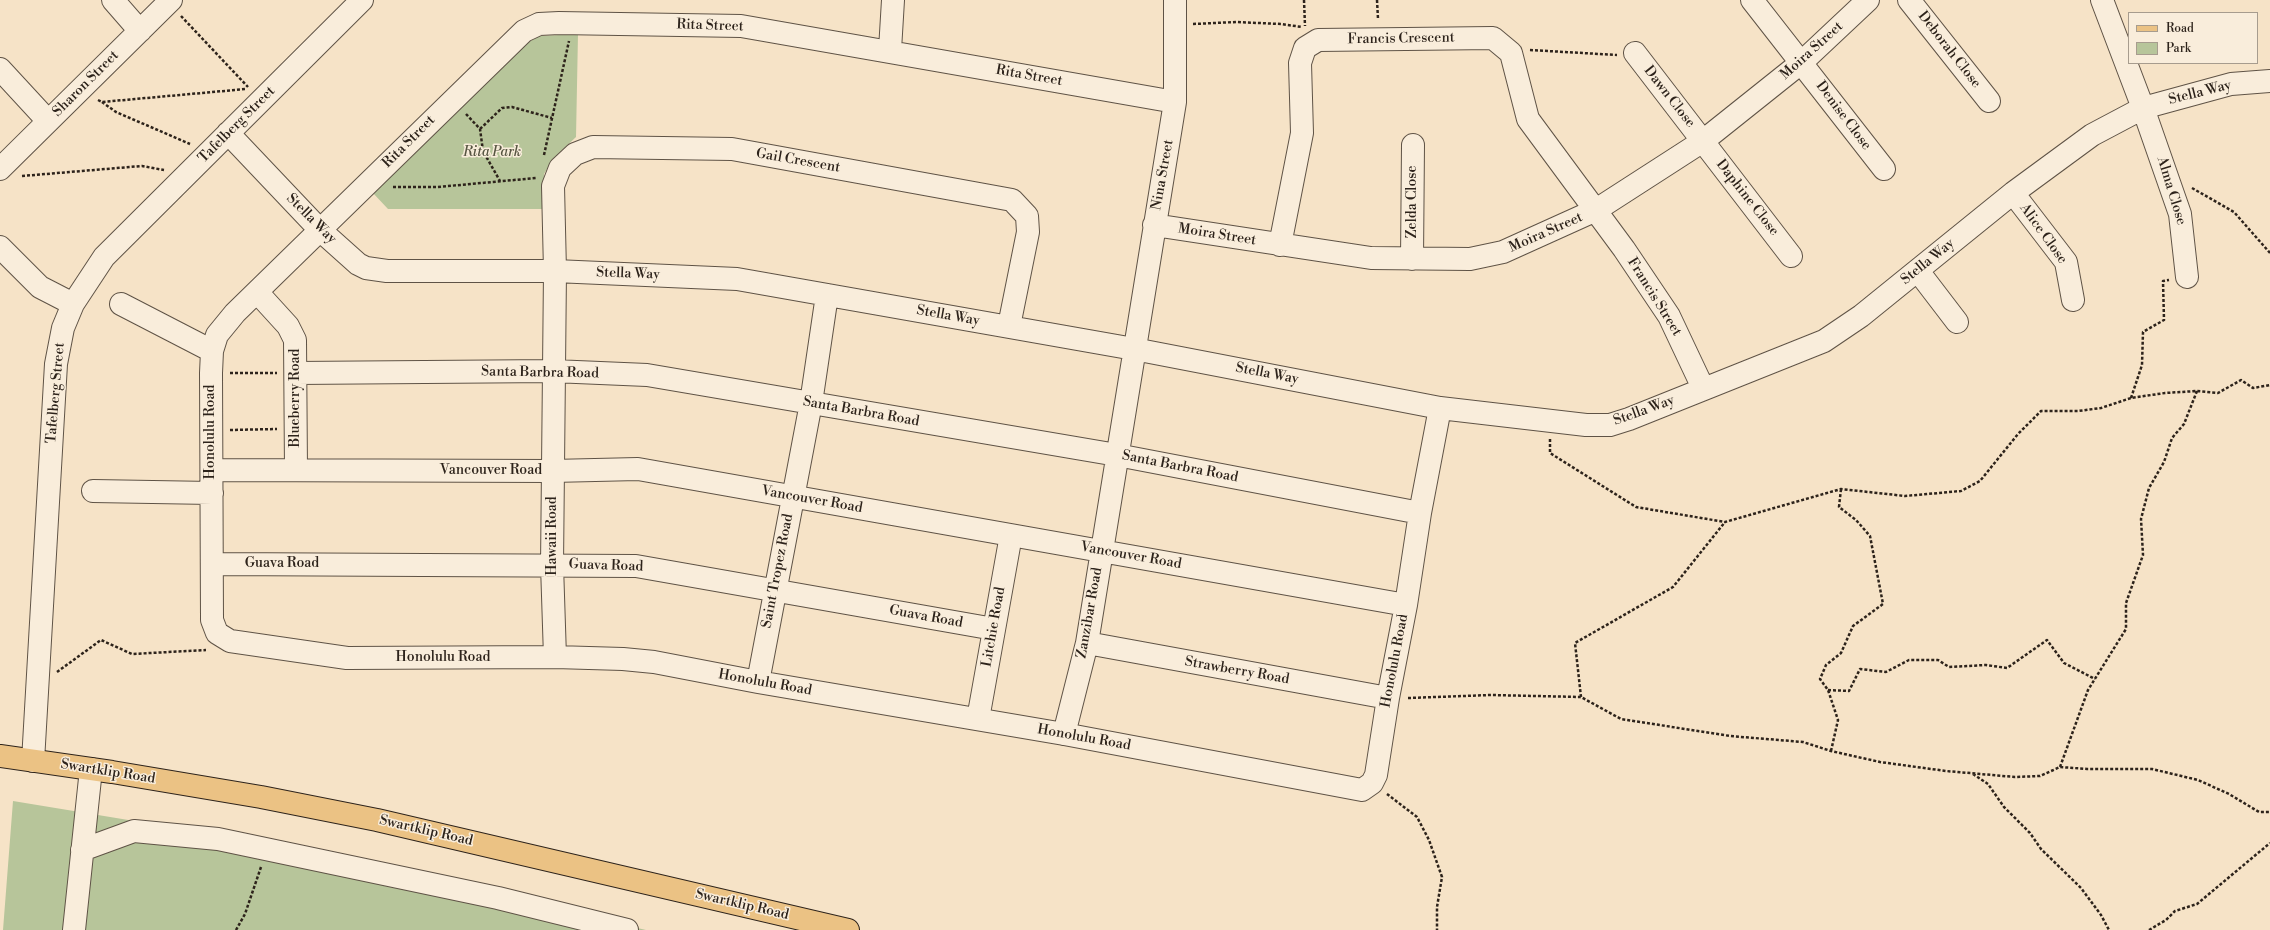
<!DOCTYPE html>
<html>
<head>
<meta charset="utf-8">
<style>
	body { margin:0 }
	#map { position:relative; width:2270px; height:930px; overflow:hidden; background:#f6e3c7; font-family:"Libre Bodoni",serif }
	canvas { display:block }
	.legend { position:absolute; left:2128px; top:12px; width:130px; height:52px; box-sizing:border-box; background:#f9eddb; border:1px solid #a79c8e; margin:0; padding:5px 7px; list-style:none; font-size:12px; color:#2d231b }
	.legend li { display:flex; align-items:center; gap:8px; height:20px }
	.legend b { width:20px; border:1px solid #a79c8e }
</style>
</head>
<body>
<div id="map">
<canvas width="2270" height="930"></canvas>
<ul class="legend">
<li><b style="height:5px;background:#ebc284"></b>Road</li>
<li><b style="height:11px;background:#b7c59a"></b>Park</li>
</ul>
</div>
<script>
const context = document.querySelector('canvas').getContext('2d');
context.lineJoin = 'round';
function fill(path, color) { context.fillStyle = color; context.fill(path, 'evenodd'); }
const toPath = rows => new Path2D(rows.map(r => 'M' + r).join(''));
function strokePath(path, color, width, dash) { context.strokeStyle = color; context.lineWidth = width; context.lineCap = dash ? 'butt' : 'round'; context.setLineDash(dash || []); context.stroke(path); }
function write(font, color, halo, rows, align = 'center') {
  context.font = font + ' "Libre Bodoni",serif'; context.lineWidth = 3; context.setLineDash([]); context.textBaseline = 'middle'; context.strokeStyle = halo; context.fillStyle = color; for (const [text, x, y, turn = 0] of rows) {
    context.save(); context.translate(x, y); context.rotate((+turn || 0) * Math.PI / 180); context.textAlign = isNaN(turn) ? turn : align; if (halo) context.strokeText(text, 0, 0); context.fillText(text, 0, 0); context.restore();
  }
}
const green = toPath([
	[578,34,576,137,553,159,544,174,544,209,388,209,372,192,525,44,539,36],
	[13,801,280,845,646,930,3,930]
]);
const path = toPath([
	[1304,0,1305,26],
	[1377,0,1378,19],
	[181,16,248,87],
	[1193,24,1236,22,1281,24,1302,27],
	[1530,50,1617,55],
	[98,100,102,102,246,89],
	[102,102,116,112,190,144],
	[466,114,480,129,483,151,500,181],
	[480,129,502,108,512,107,552,118],
	[544,155,569,41],
	[22,176,142,166,164,170],
	[393,187,438,187,536,178],
	[2192,188,2234,212,2270,253],
	[230,373,277,373],
	[2131,398,2142,365,2143,332,2164,320,2163,281,2169,280],
	[230,430,277,429],
	[1550,439,1550,453,1636,507,1725,522,1841,489,1905,496,1961,491,1980,481,2018,434,2041,411,2078,411,2101,408,2131,398,2165,393,2197,391,2218,393,2241,380,2253,388,2270,385],
	[57,672,101,640,132,654,206,650],
	[1828,690,1849,691,1860,669,1886,672,1909,660,1938,660,1949,667,1986,665,2007,668,2047,640,2064,663,2095,679],
	[1581,697,1575,643,1673,587,1725,522],
	[1408,698,1491,695,1581,697,1621,719,1730,736,1803,742,1831,751,1880,762,1946,771,2015,777,2040,776,2060,767,2087,769,2152,769,2198,780,2229,794,2259,812,2270,812],
	[1831,751,1838,720,1828,690,1820,679,1826,665,1841,653,1853,626,1883,604,1870,536,1856,520,1839,507,1841,489],
	[2060,767,2088,690,2126,629,2126,603,2143,555,2141,519,2149,488,2164,462,2172,438,2184,424,2197,391],
	[1973,774,1988,784,2004,807,2030,833,2041,849,2081,888,2101,915,2109,930],
	[1387,794,1417,817,1429,840,1442,877,1437,907,1437,930],
	[236,930,245,914,261,867],
	[2149,930,2166,920,2175,911,2197,904,2270,843]
]);
const minor = toPath([
	[113,0,140,31],
	[1752,0,1884,169],
	[1909,0,1989,101],
	[2102,0,2143,108,2180,214,2187,277],
	[890,50,893,0],
	[1635,53,1791,256],
	[0,69,48,121],
	[1175,102,741,26,559,23,539,24,524,31,235,313,217,335,212,351,211,373,212,620,217,633,230,641,347,658,555,657,623,659,654,662,758,682,1064,734,1362,790,1372,783,1376,775,1388,698,1406,605,1420,513,1440,408],
	[228,133,320,230,358,264,366,268,387,271,555,271,737,279,1134,349,1440,408,1586,425,1610,425,1629,419,1824,341,1861,316,2013,193,2092,135,2143,108,2231,84,2270,81],
	[0,169,171,0],
	[2013,193,2066,262,2073,300],
	[1154,225,1371,258,1470,259,1503,252,1596,210,1703,141,1802,62,1868,0],
	[1280,245,1302,133,1300,63,1305,48,1318,40,1493,38,1511,53,1528,119,1624,249,1669,316,1703,388],
	[0,247,40,287,73,304],
	[1412,259,1413,145],
	[1918,271,1957,322],
	[257,292,288,326,295,340,296,470],
	[121,304,212,351],
	[296,373,553,371,647,375,1117,455,1420,513],
	[212,470,552,471,638,469,1406,605],
	[93,491,212,493],
	[213,564,636,566,994,629],
	[1087,643,1388,698],
	[555,657,552,565,555,271,553,186,560,168,575,154,593,147,732,149,1012,200,1027,216,1028,232,1009,326],
	[758,682,811,403,827,295],
	[978,719,1011,535],
	[1064,734,1087,643,1175,102,1175,0],
	[33,761,56,364,63,328,73,304,104,257,362,0],
	[82,850,134,831,218,839,498,898,627,930],
	[74,930,91,769]
]);
const major = toPath([
	[0,756,112,772,261,797,377,820,848,930]
]);
const streetNames = [
	["Rita Street",710,26,2],
	["Francis Crescent",1401,39,-1],
	["Deborah Close",1949,50,52],
	["Moira Street",1812,51,-42],
	["Rita Street",1029,76,10],
	["Sharon Street",86,84,-45],
	["Stella Way",2200,93,-14],
	["Dawn Close",1669,97,52],
	["Denise Close",1843,116,53],
	["Tafelberg Street",237,125,-45],
	["Rita Street",409,142,-45],
	["Gail Crescent",798,161,10],
	["Nina Street",1163,175,-80],
	["Alma Close",2171,191,73],
	["Daphine Close",1747,198,52],
	["Zelda Close",1413,202,-90],
	["Stella Way",311,219,45],
	["Moira Street",1546,233,-24],
	["Alice Close",2043,234,54],
	["Moira Street",1217,235,9],
	["Stella Way",1928,262,-39],
	["Stella Way",628,274,2],
	["Francis Street",1654,297,58],
	["Stella Way",948,316,10],
	["Santa Barbra Road",540,373,1],
	["Stella Way",1267,374,11],
	["Tafelberg Street",56,393,-85],
	["Blueberry Road",296,398,-90],
	["Stella Way",1644,411,-20],
	["Santa Barbra Road",861,412,10],
	["Honolulu Road",211,432,-90],
	["Santa Barbra Road",1180,467,11],
	["Vancouver Road",491,471],
	["Vancouver Road",812,500,10],
	["Hawaii Road",553,536,-90],
	["Vancouver Road",1131,556,10],
	["Guava Road",282,564],
	["Guava Road",606,566,2],
	["Saint Tropez Road",778,571,-79],
	["Zanzibar Road",1090,613,-80],
	["Guava Road",926,617,10],
	["Litchie Road",994,627,-80],
	["Honolulu Road",443,658],
	["Honolulu Road",1395,661,-79],
	["Strawberry Road",1237,671,10],
	["Honolulu Road",765,683,10],
	["Honolulu Road",1084,738,10],
	["Swartklip Road",108,772,9],
	["Swartklip Road",426,831,13],
	["Swartklip Road",742,905,13]
];
const parkNames = [
	["Rita Park",492,153]
];
fill(green, '#b7c59a');
strokePath(minor, '#5f5346', 24);
strokePath(major, '#2d231b', 24);
strokePath(path, '#2d231b', 2.5, [3, 2]);
strokePath(minor, '#f9eddb', 22);
strokePath(major, '#ebc284', 22);
write('14px', '#2d231b', '#f9eddb', streetNames);
write('italic 14px', '#565441', '#f9eddb', parkNames);
</script>
</body>
</html>
